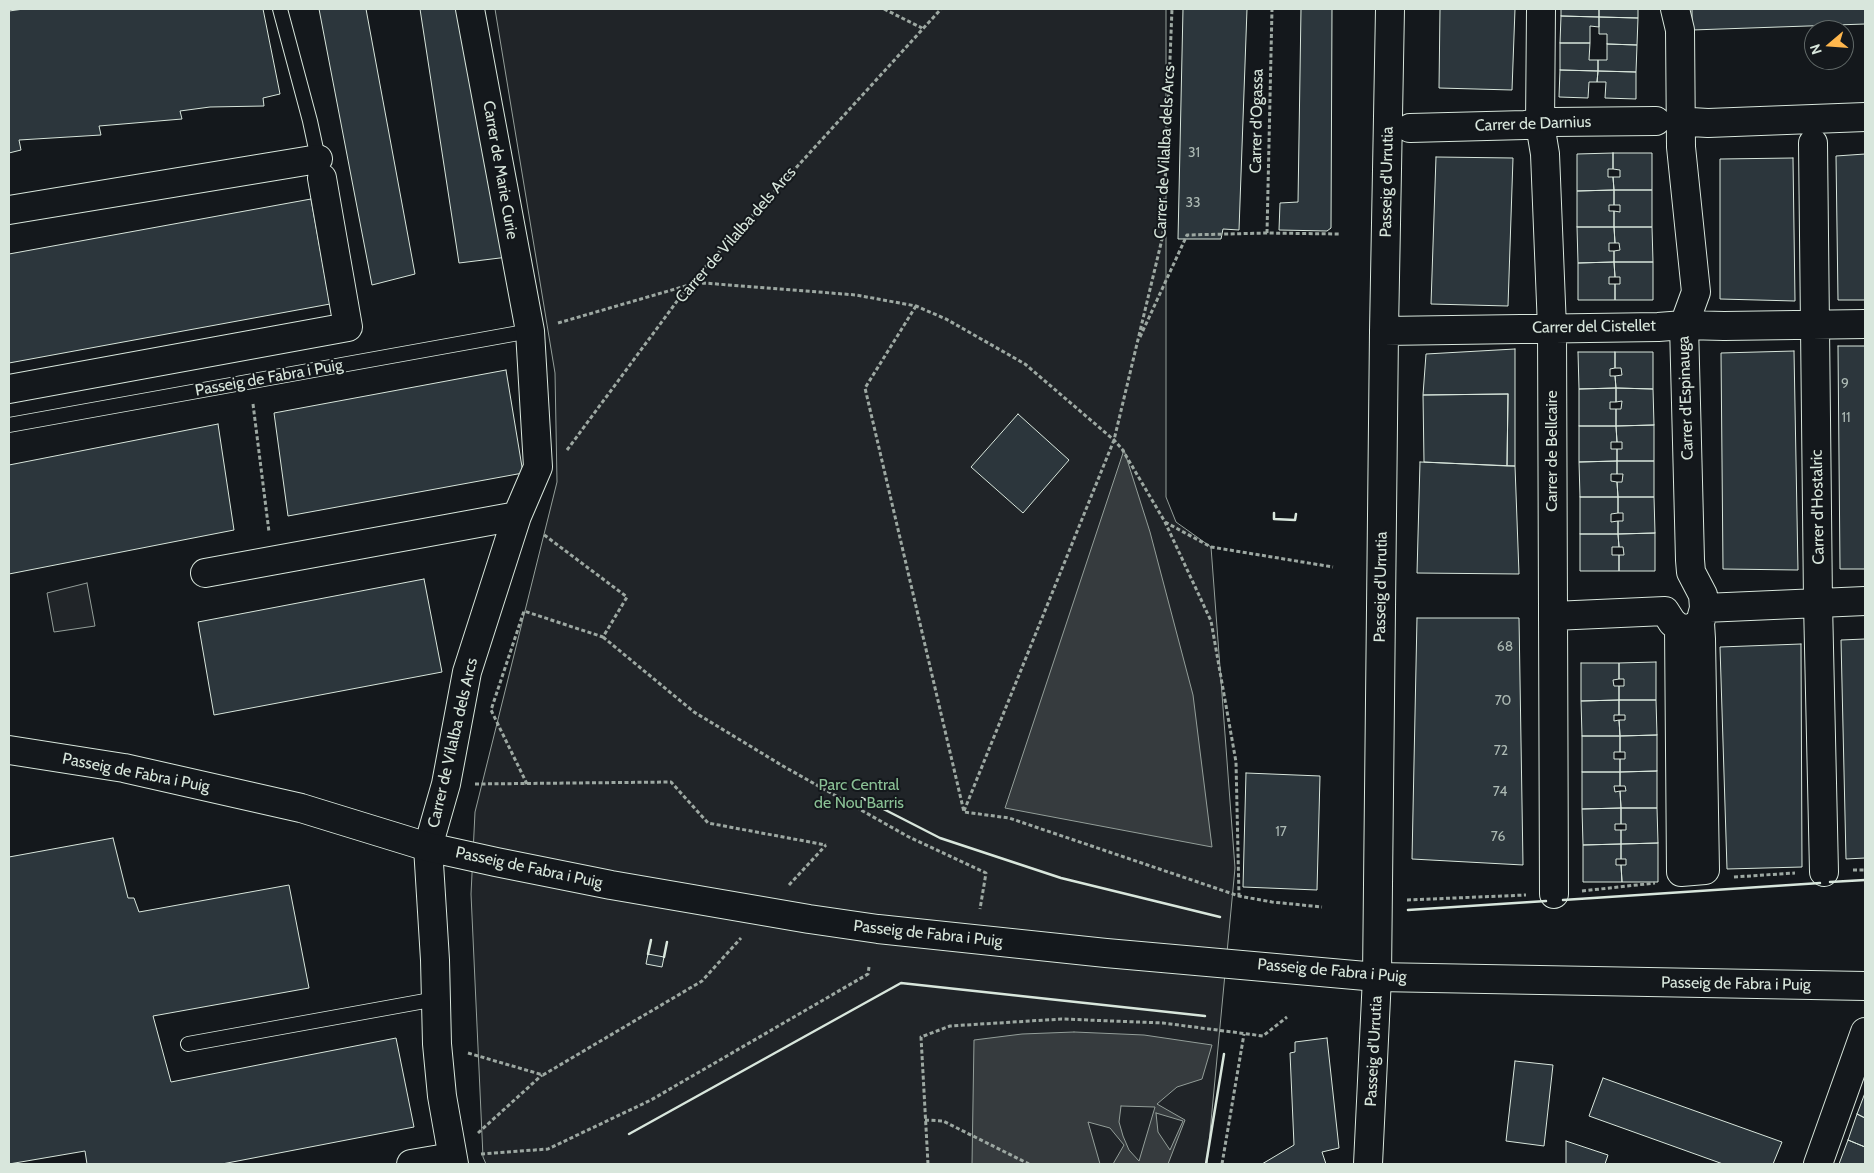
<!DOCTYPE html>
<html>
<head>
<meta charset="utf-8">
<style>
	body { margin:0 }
	#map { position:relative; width:1874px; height:1173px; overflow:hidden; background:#14181c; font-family:Cabin,sans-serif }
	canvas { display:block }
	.frame { position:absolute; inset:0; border:10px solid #d8e6dc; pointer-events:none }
	.north { position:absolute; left:1804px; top:20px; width:50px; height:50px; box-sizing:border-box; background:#14181c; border:1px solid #626a69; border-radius:50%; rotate:252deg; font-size:14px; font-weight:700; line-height:20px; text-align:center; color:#d8e6dc }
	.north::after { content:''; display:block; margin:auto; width:18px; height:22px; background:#ffb74d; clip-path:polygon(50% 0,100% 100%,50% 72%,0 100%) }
</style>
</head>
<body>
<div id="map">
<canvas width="1874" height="1173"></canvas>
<div class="frame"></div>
<div class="north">N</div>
</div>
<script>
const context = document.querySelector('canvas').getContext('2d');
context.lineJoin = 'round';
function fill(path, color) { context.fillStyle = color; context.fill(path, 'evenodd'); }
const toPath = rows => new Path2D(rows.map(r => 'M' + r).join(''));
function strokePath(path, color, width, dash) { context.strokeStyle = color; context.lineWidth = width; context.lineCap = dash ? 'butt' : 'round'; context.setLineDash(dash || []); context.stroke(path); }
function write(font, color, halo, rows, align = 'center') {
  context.font = font + ' Cabin,sans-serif'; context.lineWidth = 4; context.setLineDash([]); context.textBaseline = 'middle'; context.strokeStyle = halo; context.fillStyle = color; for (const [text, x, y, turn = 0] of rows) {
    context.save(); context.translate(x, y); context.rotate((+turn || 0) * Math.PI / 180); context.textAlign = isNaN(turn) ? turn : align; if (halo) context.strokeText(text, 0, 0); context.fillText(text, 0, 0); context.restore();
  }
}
const green = toPath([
	[495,9,1166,9,1166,497,1176,522,1211,547,1235,868,1207,1164,486,1164,483,1157,471,894,475,812,557,482,555,373,495,9],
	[87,583,95,626,54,632,47,593,87,583]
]);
const water = toPath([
	[1124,450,1150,532,1193,695,1212,847,1005,808,1124,450],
	[1074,1032,1144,1035,1212,1045,1202,1079,1177,1087,1157,1104,1185,1120,1168,1164,1113,1164,1124,1145,1110,1128,1088,1122,1100,1164,972,1164,974,1040,1022,1034,1074,1032],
	[1121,1106,1155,1107,1139,1161,1129,1150,1123,1136,1119,1122,1121,1106],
	[1156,1113,1183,1121,1170,1150,1158,1132,1156,1113]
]);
const building = toPath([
	[24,9,263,9,280,94,263,98,264,106,210,107,180,111,182,119,99,126,101,135,19,140,21,150,9,153,9,11,24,9],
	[319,9,366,9,415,274,372,285,319,9],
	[420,9,458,9,508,257,459,263,420,9],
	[1183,9,1247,9,1239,230,1223,229,1221,239,1178,239,1183,9],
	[1301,9,1332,9,1331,228,1327,231,1279,230,1280,203,1298,202,1301,9],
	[1440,9,1515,9,1512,90,1439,88,1440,9],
	[1561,9,1599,9,1599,17,1561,16,1561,9],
	[1599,9,1638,9,1638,18,1599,17,1599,9],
	[1692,9,1865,9,1865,24,1692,30,1692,9],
	[1561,16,1599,17,1599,27,1590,26,1590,43,1560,43,1561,16],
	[1599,17,1638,18,1637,45,1607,44,1607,34,1599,34,1599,17],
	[1560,43,1590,43,1589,60,1598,60,1598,71,1560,70,1560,43],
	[1607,44,1637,45,1636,72,1598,71,1598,60,1607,60,1607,44],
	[1560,70,1598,71,1597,82,1589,82,1588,98,1559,97,1560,70],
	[1598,71,1636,72,1636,99,1605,98,1606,82,1597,82,1598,71],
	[1613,153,1613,169,1608,169,1608,177,1613,177,1614,190,1577,191,1577,154,1613,153],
	[1613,153,1652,153,1652,190,1614,190,1613,177,1620,177,1620,170,1613,169,1613,153],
	[1865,154,1865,300,1838,300,1836,156,1865,154],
	[1436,157,1513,158,1508,306,1431,304,1436,157],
	[1793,158,1795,301,1720,299,1720,159,1793,158],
	[1614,190,1614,205,1609,205,1609,211,1614,211,1614,227,1577,227,1577,191,1614,190],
	[1614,190,1652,190,1652,227,1614,227,1614,211,1620,212,1620,205,1614,205,1614,190],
	[311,199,330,304,9,363,9,254,311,199],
	[1577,227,1614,227,1615,243,1609,243,1609,251,1614,251,1614,262,1578,263,1577,227],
	[1614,227,1652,227,1653,262,1614,262,1614,251,1620,250,1619,243,1615,243,1614,227],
	[1614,262,1615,277,1609,277,1609,284,1615,284,1615,300,1578,300,1578,263,1614,262],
	[1614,262,1653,262,1653,300,1615,300,1615,284,1620,284,1620,277,1615,277,1614,262],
	[1838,346,1865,346,1865,569,1840,569,1838,346],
	[1515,349,1515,466,1507,466,1508,394,1423,395,1426,354,1515,349],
	[1794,351,1798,570,1723,569,1721,353,1794,351],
	[1578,352,1615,352,1615,368,1610,369,1610,376,1615,376,1616,388,1579,389,1578,352],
	[1615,352,1653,352,1653,389,1616,388,1615,376,1622,375,1621,368,1615,368,1615,352],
	[506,370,523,473,288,516,274,413,506,370],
	[1616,388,1653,389,1654,425,1616,426,1616,409,1621,409,1622,401,1616,402,1616,388],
	[1616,388,1616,402,1610,402,1610,409,1616,409,1616,426,1579,426,1579,389,1616,388],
	[1508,394,1507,466,1424,462,1423,395,1508,394],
	[1018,414,1069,460,1023,513,971,467,1018,414],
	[218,424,234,530,9,574,9,465,218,424],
	[1654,425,1654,461,1617,461,1617,449,1622,449,1622,442,1617,442,1616,426,1654,425],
	[1579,426,1616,426,1617,442,1611,442,1611,449,1617,449,1617,461,1579,462,1579,426],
	[1617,461,1617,474,1611,474,1611,481,1617,482,1618,497,1580,497,1579,462,1617,461],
	[1617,461,1654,461,1654,497,1618,497,1617,482,1622,482,1623,474,1617,474,1617,461],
	[1420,462,1515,466,1519,574,1417,573,1420,462],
	[1580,497,1618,497,1618,513,1611,514,1611,522,1618,521,1618,534,1580,534,1580,497],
	[1618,497,1654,497,1655,533,1618,534,1618,521,1623,521,1623,513,1618,513,1618,497],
	[1655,533,1655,571,1619,571,1619,555,1624,555,1623,547,1619,547,1618,534,1655,533],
	[1580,534,1618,534,1619,547,1612,547,1612,555,1619,555,1619,571,1580,571,1580,534],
	[424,579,442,672,214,715,198,622,424,579],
	[1417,618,1519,618,1523,865,1412,859,1417,618],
	[1865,639,1865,858,1846,859,1841,640,1865,639],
	[1801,644,1802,867,1727,869,1720,647,1801,644],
	[1656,662,1656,700,1619,700,1619,686,1624,686,1624,679,1619,679,1619,663,1656,662],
	[1581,663,1619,663,1619,679,1613,680,1614,686,1619,686,1619,700,1581,701,1581,663],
	[1619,700,1619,715,1614,715,1614,721,1619,720,1620,736,1582,736,1581,701,1619,700],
	[1619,700,1656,700,1657,735,1620,736,1619,720,1625,720,1625,715,1619,715,1619,700],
	[1657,735,1657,771,1620,772,1620,759,1625,759,1625,752,1620,752,1620,736,1657,735],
	[1582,736,1620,736,1620,752,1614,752,1614,759,1620,759,1620,772,1582,772,1582,736],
	[1657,771,1657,808,1621,808,1620,791,1626,791,1625,786,1620,786,1620,772,1657,771],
	[1582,772,1620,772,1620,786,1614,786,1615,792,1620,791,1621,808,1582,809,1582,772],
	[1246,773,1320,776,1317,890,1243,887,1246,773],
	[1621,808,1657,808,1658,843,1621,844,1621,830,1626,830,1626,824,1621,824,1621,808],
	[1621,808,1621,824,1615,824,1615,830,1621,830,1621,844,1583,845,1582,809,1621,808],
	[113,838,128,898,134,898,139,912,289,885,309,988,153,1016,171,1082,396,1038,414,1127,222,1164,87,1164,85,1151,9,1164,9,857,113,838],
	[1658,843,1658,882,1622,882,1621,865,1626,865,1626,859,1621,859,1621,844,1658,843],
	[1621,844,1621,859,1616,859,1616,865,1621,865,1622,882,1583,882,1583,845,1621,844],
	[648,954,664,957,662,967,646,964,648,954],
	[1327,1038,1339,1148,1322,1152,1326,1164,1262,1164,1294,1145,1290,1053,1295,1052,1295,1042,1327,1038],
	[1515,1061,1553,1065,1544,1146,1506,1141,1515,1061],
	[1603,1078,1782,1142,1773,1164,1723,1164,1589,1116,1603,1078],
	[1865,1093,1865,1118,1857,1114,1865,1093],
	[1857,1114,1865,1118,1865,1147,1848,1140,1857,1114],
	[1848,1140,1865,1147,1865,1164,1839,1164,1848,1140],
	[1566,1141,1608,1155,1605,1164,1566,1164,1566,1141]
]);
const path = toPath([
	[884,9,922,28],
	[1267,233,1272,9],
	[916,306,865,388,964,812,1009,818,1239,896,1272,902,1322,907],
	[558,323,689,285,704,283,856,295,916,306,946,319,1025,364,1114,440,1122,449,1165,522,1211,621,1236,762,1239,896],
	[1140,337,1187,235,1267,233,1339,234],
	[253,404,269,532],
	[567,450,689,285,941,9],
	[1165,522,1211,547,1333,567],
	[603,637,694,712,783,766,907,836,986,873,980,909],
	[475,784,671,782,708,823,826,845],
	[527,784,491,710,524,611,603,637,627,597,543,534],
	[964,811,1114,440,1163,235,1172,9],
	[1853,870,1865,870],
	[1734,877,1795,873],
	[789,885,826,845],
	[1582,891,1655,883],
	[1407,900,1526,895],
	[468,1053,543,1075,702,981,741,938],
	[925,1120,943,1121,1029,1164],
	[478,1133,542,1075],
	[481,1154,548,1149,651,1100,868,974,869,967],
	[928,1164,921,1037,950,1026,1062,1019,1163,1023,1263,1036,1287,1017],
	[1222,1164,1244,1034]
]);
const lane = toPath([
	[280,9,310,121,319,163],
	[9,425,530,331],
	[188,1044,436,999]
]);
const street = toPath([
	[1541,9,1540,124,1545,154,1552,328,1554,894],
	[1675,9,1680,30,1681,147,1696,292,1684,325,1690,560,1691,572,1703,595,1704,608],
	[1691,122,1708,123,1865,117],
	[1410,128,1525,125,1553,122,1656,121],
	[1813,143,1818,603,1824,872],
	[9,210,318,159],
	[1384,331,1658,327,1684,325,1724,326,1865,324],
	[9,389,348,327,322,178],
	[205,573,517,516],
	[1553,616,1665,611,1672,622,1679,628,1690,629,1700,623,1704,608,1865,601],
	[1679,628,1681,872,1705,870,1701,639,1700,623],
	[411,1164,452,1157],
	[454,1164,442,1096,437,1044,435,960,428,847,446,784,467,672,517,516,538,467,530,331,470,9],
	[1368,1164,1377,977,1384,331,1390,9],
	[1818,1164,1865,1032]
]);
const secondary = toPath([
	[9,750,124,768,301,808,428,847,496,862,611,885,809,919,878,929,1106,953,1377,977,1865,986]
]);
const wall = toPath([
	[1274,513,1274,519,1295,520,1296,514],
	[862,798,940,838,1061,878,1220,917],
	[1830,882,1865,880],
	[1563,900,1820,883],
	[1408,910,1546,901],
	[648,954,651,940],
	[664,957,667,942],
	[629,1134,901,983,1205,1016],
	[1206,1164,1224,1054]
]);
const numberNames = [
	["31",1194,153],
	["33",1193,203],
	["9",1845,384],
	["11",1846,418],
	["68",1505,647],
	["70",1503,701],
	["72",1501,751],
	["74",1500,792],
	["17",1281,832],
	["76",1498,837]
];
const streetNames = [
	["Carrer d'Ogassa",1257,121,-89],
	["Carrer de Darnius",1533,124,-2],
	["Carrer de Vilalba dels Arcs",1165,152,-87],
	["Carrer de Marie Curie",500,170,80],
	["Passeig d'Urrutia",1387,182,-89],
	["Carrer de Vilalba dels Arcs",736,235,-49],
	["Carrer del Cistellet",1594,327,-1],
	["Passeig de Fabra i Puig",269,378,-10],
	["Carrer d'Espinauga",1686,398,-92],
	["Carrer de Bellcaire",1552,451,-90],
	["Carrer d'Hostalric",1818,507,-91],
	["Passeig d'Urrutia",1381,587,-89],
	["Carrer de Vilalba dels Arcs",453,743,-77],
	["Passeig de Fabra i Puig",136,773,11],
	["Passeig de Fabra i Puig",529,868,12],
	["Passeig de Fabra i Puig",928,934,6],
	["Passeig de Fabra i Puig",1332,971,5],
	["Passeig de Fabra i Puig",1736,984,1],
	["Passeig d'Urrutia",1374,1051,-87]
];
const parkNames = [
	["Parc Central",859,785],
	["de Nou Barris",859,803]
];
fill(green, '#202428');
strokePath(green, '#939e99', 1);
fill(water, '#363b3e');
strokePath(water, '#939e99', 1);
fill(building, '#2c363c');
strokePath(building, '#d8e6dc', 1);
strokePath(lane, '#d8e6dc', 16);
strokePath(street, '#d8e6dc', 30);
strokePath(secondary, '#d8e6dc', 30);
strokePath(path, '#9da8a2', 3, [4, 2.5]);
strokePath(lane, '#14181c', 14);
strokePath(street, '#14181c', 28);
strokePath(secondary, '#14181c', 28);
strokePath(wall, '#d8e6dc', 2.5);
write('14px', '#adbab4', null, numberNames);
write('16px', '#d8e6dc', '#14181c', streetNames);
write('16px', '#8ac095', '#14181c', parkNames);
</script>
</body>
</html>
